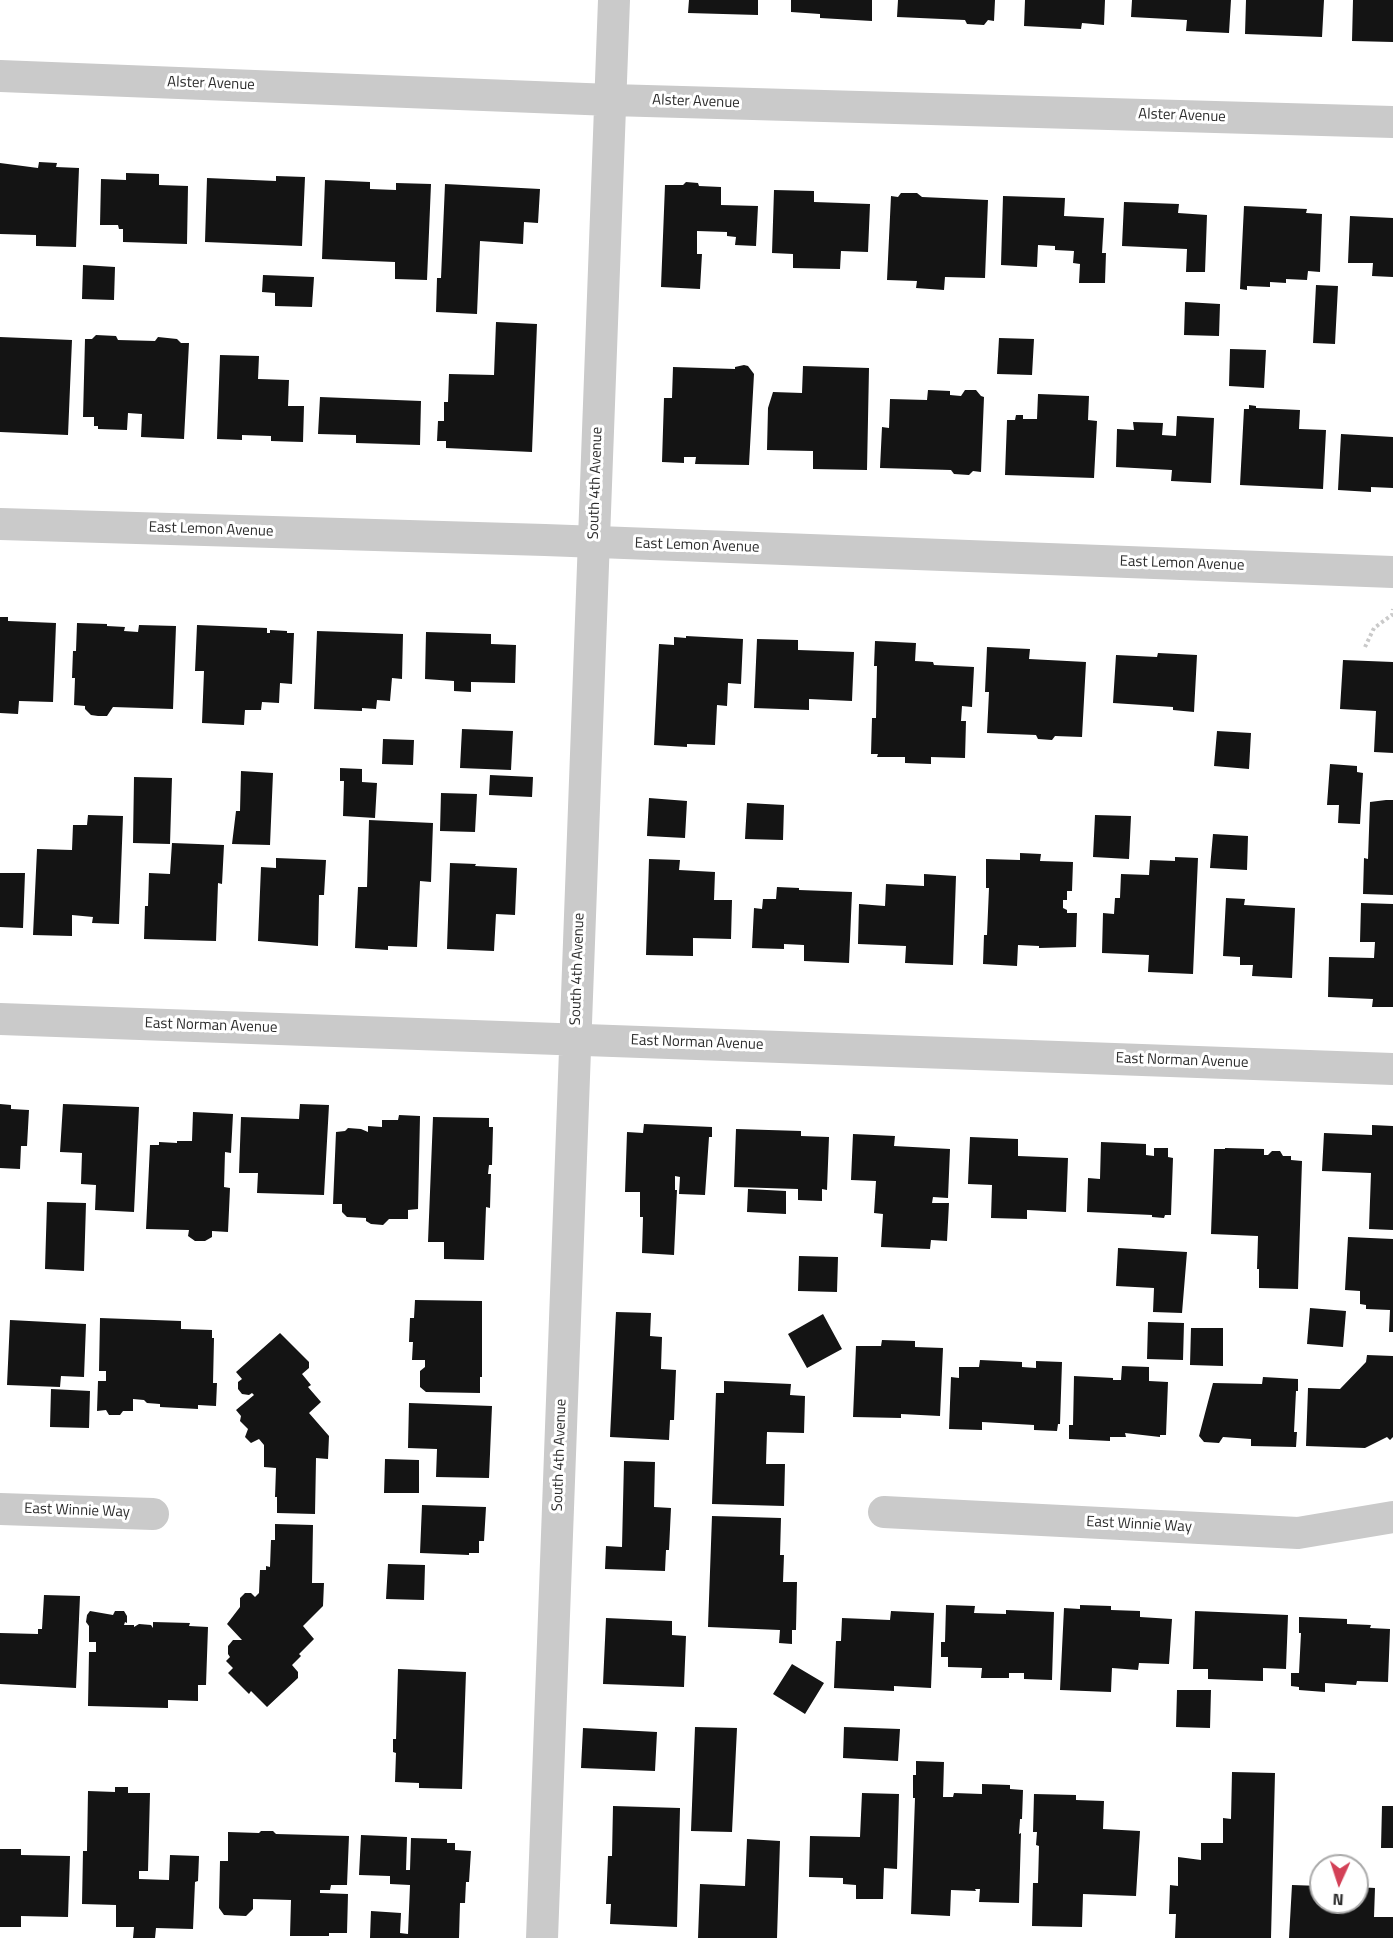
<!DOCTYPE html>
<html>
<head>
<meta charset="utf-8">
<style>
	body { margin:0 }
	#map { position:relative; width:1393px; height:1938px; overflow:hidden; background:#fff; font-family:"Titillium Web",sans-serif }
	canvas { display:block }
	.north { position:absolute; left:1309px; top:1854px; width:60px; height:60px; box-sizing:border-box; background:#fff; border:2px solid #ababab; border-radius:50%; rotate:183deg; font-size:16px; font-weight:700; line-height:24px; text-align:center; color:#2d2d2d }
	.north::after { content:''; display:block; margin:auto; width:21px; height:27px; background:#d34157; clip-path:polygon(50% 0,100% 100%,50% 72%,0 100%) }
</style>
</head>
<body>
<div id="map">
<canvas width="1393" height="1938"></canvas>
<div class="north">N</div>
</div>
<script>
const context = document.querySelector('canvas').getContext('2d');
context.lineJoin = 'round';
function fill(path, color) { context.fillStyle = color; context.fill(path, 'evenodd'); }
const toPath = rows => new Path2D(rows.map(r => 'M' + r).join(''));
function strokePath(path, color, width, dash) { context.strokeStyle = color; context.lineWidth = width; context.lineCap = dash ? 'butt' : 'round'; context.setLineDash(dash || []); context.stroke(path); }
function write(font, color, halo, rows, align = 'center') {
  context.font = font + ' "Titillium Web",sans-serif'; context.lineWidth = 6; context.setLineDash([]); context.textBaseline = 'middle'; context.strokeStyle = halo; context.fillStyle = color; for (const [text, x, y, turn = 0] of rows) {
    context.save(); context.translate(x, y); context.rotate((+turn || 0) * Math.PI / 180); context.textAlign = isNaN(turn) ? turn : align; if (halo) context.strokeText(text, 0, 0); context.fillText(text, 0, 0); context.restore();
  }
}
const building = toPath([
	[689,0,758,0,758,15,688,13],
	[791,0,872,0,872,21,820,18,820,14,791,12],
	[898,0,995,0,994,21,988,20,984,25,967,24,965,20,897,17],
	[1025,0,1105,0,1104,25,1082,23,1081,29,1024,26],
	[1132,0,1231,0,1229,33,1186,31,1187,20,1131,17],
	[1246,0,1324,0,1322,37,1245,34],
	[1353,0,1393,0,1393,42,1352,41],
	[39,162,57,163,56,167,79,168,76,247,36,246,36,235,0,234,0,163,38,168],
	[126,173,159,174,159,185,188,186,187,244,123,242,123,229,119,229,118,225,100,225,101,179,126,180],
	[276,176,305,177,302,246,205,242,207,178,276,181],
	[325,180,370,182,370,189,396,190,396,183,431,184,427,280,395,279,395,262,322,259],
	[686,182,698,183,699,186,721,187,721,205,758,206,756,246,735,245,736,237,727,236,727,232,697,231,697,254,702,254,700,289,661,287,665,185,683,185],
	[445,184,540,189,538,223,524,222,523,244,480,241,477,314,436,312,437,278,441,278],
	[774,190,814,191,814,202,870,204,868,252,841,251,840,269,793,268,793,254,772,253],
	[901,193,917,193,922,197,988,200,985,278,945,277,944,290,916,288,917,281,887,280,891,196,898,197],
	[1003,196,1065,198,1064,216,1104,218,1102,253,1106,253,1105,283,1079,283,1080,264,1073,263,1074,251,1055,250,1055,246,1038,245,1037,267,1001,265],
	[1124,202,1179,204,1178,213,1207,215,1205,272,1186,272,1187,249,1122,246],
	[1244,206,1307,209,1306,213,1322,214,1320,272,1308,271,1307,280,1286,279,1286,283,1270,282,1270,287,1247,286,1247,290,1240,289],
	[1350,216,1393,218,1393,277,1372,276,1373,263,1348,263],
	[83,265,115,267,114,300,82,299],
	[263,275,314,277,312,307,275,306,275,293,262,292],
	[1316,285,1338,286,1335,344,1313,343],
	[1185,302,1220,304,1219,336,1184,335],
	[496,322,537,324,532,452,446,448,446,441,437,441,438,421,444,421,444,402,448,402,449,374,494,375],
	[96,335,116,336,118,340,155,341,158,337,177,339,181,343,189,343,184,439,141,437,142,414,128,413,127,430,98,429,98,426,94,426,94,417,83,417,85,339,92,339],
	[0,337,72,340,68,435,0,432],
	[999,338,1034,339,1032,375,997,374],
	[1230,349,1266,350,1264,388,1229,386],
	[220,355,259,356,258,379,289,380,288,406,304,406,303,442,271,441,271,436,242,435,242,440,217,439],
	[744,365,748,366,754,374,749,465,695,464,696,457,684,457,684,463,662,462,664,398,672,398,673,367,735,369,735,367],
	[803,366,869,368,867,470,813,469,813,451,767,450,768,408,773,392,802,393],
	[928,390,950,391,950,395,961,396,965,390,976,390,981,396,984,397,981,472,973,471,969,475,954,474,951,470,880,468,882,427,889,428,890,399,927,400],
	[1038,394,1089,396,1088,420,1097,421,1094,478,1005,475,1007,420,1015,420,1016,415,1023,415,1023,419,1037,419],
	[320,397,421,401,420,445,356,443,356,435,318,434],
	[1249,405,1256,406,1256,408,1300,410,1299,429,1326,430,1323,489,1240,485,1244,409,1249,409],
	[1177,416,1214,418,1211,483,1171,481,1172,470,1116,467,1117,429,1134,430,1133,422,1163,423,1162,435,1176,436],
	[1341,434,1393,437,1393,488,1371,487,1371,492,1338,490],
	[0,617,8,617,8,621,56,623,53,702,19,701,18,714,0,713],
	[77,623,107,624,107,626,125,627,124,631,138,632,139,625,176,626,173,709,113,707,107,716,98,716,91,715,85,709,85,706,74,705,75,678,72,678,73,651,76,651],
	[197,625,267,628,267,633,270,633,270,630,287,631,287,633,294,633,292,684,280,683,279,703,262,702,261,710,245,710,244,725,202,723,204,671,195,671],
	[317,631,403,634,402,679,392,678,390,701,377,700,376,709,362,708,362,711,314,709],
	[426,632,491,634,491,644,516,645,515,683,471,682,471,692,454,691,454,681,425,679],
	[686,636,743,639,741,684,728,683,727,706,717,705,715,745,687,744,687,747,654,745,659,644,674,645,674,637,686,638],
	[757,639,798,640,798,650,854,652,852,701,809,699,809,710,754,708],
	[875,641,916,643,915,661,933,662,934,665,974,667,972,707,962,706,961,721,966,721,965,758,931,757,931,764,905,763,905,757,877,757,878,754,871,754,872,718,876,718,877,666,874,666],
	[987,647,1030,649,1029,659,1086,662,1082,737,1055,736,1052,740,1038,739,1036,735,987,733,989,692,985,692],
	[1158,653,1197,655,1194,712,1173,710,1173,707,1113,703,1116,655,1157,657],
	[1343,660,1393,662,1393,753,1374,752,1376,711,1340,709],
	[462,729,513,731,511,770,460,768],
	[1217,731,1251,733,1249,769,1214,766],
	[383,739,414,740,413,765,382,764],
	[1330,764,1357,766,1357,772,1363,773,1360,824,1338,823,1339,805,1327,805],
	[340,768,362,769,362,782,377,783,375,818,343,816,344,781,340,781],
	[241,771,273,773,270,845,232,844,236,811,240,811],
	[490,775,533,777,532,797,489,795],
	[134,777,172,778,170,844,133,843],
	[441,793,477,794,475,832,440,831],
	[649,798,687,801,685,838,647,836],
	[1386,800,1393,800,1393,895,1363,894,1364,858,1368,859,1370,802],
	[747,803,784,805,783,840,745,839],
	[88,815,123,816,119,924,92,923,93,917,72,915,72,936,33,935,37,849,72,850,73,825,87,825],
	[1095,815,1131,816,1129,859,1093,857],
	[369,820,433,823,431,882,420,881,417,947,388,946,388,950,355,948,358,887,367,887],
	[1213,834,1248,836,1247,870,1210,868],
	[172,843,224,845,222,884,218,883,216,941,144,939,145,906,148,906,149,873,170,874],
	[1020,853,1041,854,1040,861,1073,862,1072,891,1067,891,1067,900,1063,900,1063,908,1067,910,1067,913,1077,913,1076,947,1039,948,1039,946,1018,945,1017,966,983,964,984,935,987,935,989,888,986,888,986,859,1020,860],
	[1175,857,1198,858,1193,974,1148,972,1149,955,1102,953,1103,913,1114,914,1115,898,1120,898,1121,874,1149,875,1150,860,1175,861],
	[276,858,326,860,324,895,319,895,318,946,258,941,261,867,276,868],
	[649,859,680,860,679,870,715,872,714,900,732,900,731,939,693,938,693,956,646,955],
	[450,863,476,864,475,866,517,868,515,915,496,914,494,951,447,949],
	[0,873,25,873,23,928,0,927],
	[924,874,956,876,953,965,905,963,906,946,858,944,859,904,885,906,886,884,924,886],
	[777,887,799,888,799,890,852,892,849,963,804,961,804,945,784,944,784,949,752,948,754,908,762,909,763,899,776,899],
	[1226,898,1245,899,1244,905,1295,908,1292,978,1252,976,1253,965,1240,965,1240,957,1223,956],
	[1361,903,1393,904,1393,1007,1372,1007,1373,999,1328,997,1329,957,1374,958,1375,942,1360,942],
	[0,1104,11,1105,11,1109,29,1110,27,1146,21,1146,20,1169,0,1168],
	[63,1104,139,1107,134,1212,95,1210,96,1185,81,1184,82,1153,60,1152],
	[300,1104,329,1105,324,1195,257,1193,258,1173,239,1173,241,1117,299,1119],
	[193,1112,233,1114,231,1153,225,1152,224,1187,230,1188,228,1232,212,1231,212,1237,205,1241,195,1241,188,1236,189,1230,146,1229,150,1145,159,1145,159,1142,177,1143,177,1141,192,1141],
	[399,1115,420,1116,418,1209,408,1210,408,1219,389,1219,383,1225,371,1224,366,1221,366,1218,347,1217,342,1212,342,1204,333,1204,336,1132,345,1131,348,1128,361,1129,368,1132,368,1126,382,1127,382,1120,398,1120],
	[433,1117,489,1118,489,1127,493,1127,492,1165,489,1165,488,1174,491,1174,490,1208,486,1207,484,1260,444,1259,444,1242,428,1242],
	[644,1124,712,1127,712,1137,709,1137,705,1195,679,1194,680,1177,675,1176,675,1190,677,1190,674,1255,642,1253,643,1217,640,1217,640,1192,625,1192,627,1132,643,1133],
	[1372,1125,1393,1126,1393,1230,1369,1229,1371,1173,1322,1171,1324,1133,1372,1135],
	[736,1129,801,1131,801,1136,829,1137,827,1190,822,1189,822,1201,798,1200,798,1189,734,1187],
	[853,1134,895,1136,894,1146,950,1149,948,1198,933,1197,932,1203,949,1203,947,1241,931,1240,930,1249,881,1247,883,1214,874,1213,876,1181,851,1180],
	[970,1137,1018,1139,1018,1156,1068,1158,1066,1212,1027,1210,1027,1219,991,1218,992,1185,968,1184],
	[1101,1142,1146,1144,1146,1155,1154,1156,1154,1148,1168,1148,1168,1157,1173,1158,1171,1215,1165,1215,1164,1218,1152,1217,1152,1215,1087,1212,1088,1178,1100,1179],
	[1225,1148,1264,1149,1264,1155,1268,1155,1272,1151,1280,1151,1283,1156,1291,1156,1291,1160,1302,1161,1298,1289,1259,1288,1259,1269,1257,1269,1258,1236,1211,1234,1214,1149,1225,1149],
	[748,1189,786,1191,786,1214,747,1212],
	[47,1202,86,1203,84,1271,45,1269],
	[1348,1237,1393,1239,1393,1332,1389,1332,1390,1310,1366,1309,1366,1305,1360,1304,1360,1291,1345,1290],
	[1118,1248,1187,1252,1182,1313,1153,1312,1154,1288,1116,1286],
	[799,1256,838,1257,837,1292,798,1291],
	[415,1300,482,1301,482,1377,480,1377,480,1393,426,1392,420,1387,420,1371,425,1367,425,1360,412,1360,413,1342,409,1342,410,1318,414,1318],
	[1310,1308,1346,1311,1343,1347,1307,1344],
	[616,1312,651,1313,650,1336,662,1337,661,1369,676,1370,674,1420,670,1420,669,1440,610,1437],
	[823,1314,842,1349,807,1368,788,1334],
	[100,1318,181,1321,181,1329,212,1330,212,1338,214,1338,213,1383,217,1383,216,1406,198,1405,198,1409,160,1407,160,1404,147,1403,144,1400,133,1399,133,1411,123,1411,120,1415,109,1415,106,1410,97,1411,98,1381,106,1381,106,1371,99,1371],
	[10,1320,86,1324,84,1377,61,1376,60,1387,7,1385],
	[1148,1322,1184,1323,1183,1360,1147,1359],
	[1191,1328,1223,1328,1223,1366,1190,1365],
	[280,1333,309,1362,309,1368,302,1374,311,1385,308,1387,321,1402,309,1413,329,1436,328,1459,316,1458,315,1514,277,1513,277,1497,275,1497,276,1468,264,1467,264,1445,259,1439,251,1443,245,1437,248,1429,240,1421,241,1416,236,1410,254,1395,252,1393,249,1395,242,1394,238,1389,238,1382,242,1379,236,1372],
	[882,1340,915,1341,915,1347,943,1348,940,1416,901,1414,901,1418,853,1417,856,1346,881,1346],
	[1367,1355,1393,1356,1393,1437,1390,1440,1387,1437,1365,1448,1306,1446,1308,1388,1340,1389,1366,1362],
	[980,1360,1022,1362,1022,1367,1036,1368,1036,1361,1062,1362,1060,1424,1058,1424,1057,1431,1034,1430,1034,1425,982,1422,982,1430,949,1429,951,1377,959,1378,959,1367,979,1367],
	[1122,1366,1149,1367,1149,1381,1168,1382,1166,1435,1160,1435,1160,1437,1125,1433,1126,1437,1110,1437,1110,1441,1069,1439,1069,1425,1073,1425,1074,1376,1113,1378,1113,1380,1121,1380],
	[1263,1377,1298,1379,1298,1391,1296,1391,1294,1432,1297,1432,1296,1447,1251,1446,1251,1439,1223,1437,1219,1443,1204,1442,1199,1436,1213,1383,1262,1384],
	[724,1381,791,1384,790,1395,805,1396,804,1433,767,1432,766,1464,785,1464,784,1506,712,1504,716,1393,724,1393],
	[51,1389,90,1391,89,1428,50,1427],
	[409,1403,492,1406,489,1478,436,1477,437,1449,408,1448],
	[385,1459,419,1460,419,1493,384,1493],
	[624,1461,655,1462,654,1507,671,1508,669,1550,666,1550,665,1571,605,1569,606,1546,622,1547],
	[422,1505,486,1507,484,1541,479,1541,479,1553,469,1553,469,1555,420,1553],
	[712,1516,781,1518,780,1555,784,1555,783,1582,797,1582,796,1630,792,1630,792,1644,779,1643,780,1630,708,1627],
	[275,1524,313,1525,312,1583,324,1583,323,1606,303,1626,314,1639,299,1654,301,1656,292,1665,298,1672,298,1678,267,1707,251,1691,249,1694,228,1673,233,1668,226,1661,230,1657,228,1654,228,1646,233,1640,242,1640,227,1624,240,1607,240,1598,245,1593,251,1593,255,1597,259,1593,260,1570,266,1570,266,1566,270,1567,271,1540,275,1540],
	[388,1564,425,1565,424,1600,386,1599],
	[44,1595,80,1596,76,1688,0,1684,0,1633,38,1634,38,1629,42,1629],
	[946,1605,975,1606,974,1613,1006,1614,1006,1610,1054,1612,1052,1680,1024,1679,1024,1673,1009,1673,1009,1678,981,1678,982,1668,948,1667,948,1657,941,1657,941,1642,945,1642],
	[1080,1605,1111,1606,1111,1610,1140,1611,1140,1617,1172,1619,1169,1664,1139,1663,1138,1670,1112,1668,1111,1692,1060,1690,1064,1608,1080,1609],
	[90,1611,113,1615,115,1611,124,1611,127,1616,127,1623,125,1622,124,1625,134,1625,134,1627,139,1624,151,1625,153,1628,153,1622,190,1623,189,1626,208,1627,206,1685,198,1685,198,1701,168,1700,168,1708,88,1706,89,1652,96,1652,96,1642,89,1642,89,1626,86,1622,87,1615],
	[891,1611,934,1613,931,1688,894,1686,894,1691,834,1688,836,1641,841,1641,842,1618,890,1620],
	[1195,1611,1288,1615,1286,1669,1263,1668,1263,1681,1208,1679,1208,1669,1193,1669],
	[1299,1617,1347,1619,1347,1624,1371,1625,1370,1628,1390,1629,1388,1682,1357,1681,1356,1685,1325,1683,1325,1692,1299,1690,1299,1687,1291,1686,1291,1673,1299,1673,1301,1633,1299,1633],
	[606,1618,672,1621,672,1635,686,1636,684,1687,603,1684],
	[792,1664,824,1683,805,1714,773,1694],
	[398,1669,466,1672,462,1789,419,1788,419,1783,395,1782,396,1753,393,1752,393,1739,396,1739],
	[1177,1690,1211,1690,1210,1728,1176,1727],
	[695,1727,737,1728,732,1832,691,1831],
	[844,1727,900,1729,898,1761,843,1758],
	[583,1728,657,1732,655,1771,581,1768],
	[916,1761,944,1762,943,1797,953,1797,954,1793,982,1794,982,1784,1010,1785,1010,1789,1023,1790,1022,1819,1020,1819,1019,1834,1021,1833,1019,1903,979,1902,980,1889,975,1889,976,1891,951,1890,950,1916,911,1914,915,1798,913,1798,913,1775,916,1775],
	[1232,1772,1275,1773,1271,1938,1175,1938,1176,1914,1169,1914,1170,1885,1178,1886,1178,1857,1201,1860,1201,1843,1223,1843,1223,1818,1231,1819],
	[115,1787,128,1787,128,1793,150,1793,148,1871,139,1871,139,1879,169,1880,170,1855,199,1856,198,1881,195,1882,193,1929,156,1928,155,1938,133,1938,134,1927,116,1927,116,1905,82,1904,83,1851,87,1851,88,1791,115,1792],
	[862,1793,899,1794,897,1869,884,1868,883,1899,856,1899,856,1885,843,1884,843,1878,809,1877,810,1836,860,1837],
	[1034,1794,1076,1795,1076,1800,1104,1801,1103,1829,1140,1831,1136,1896,1083,1894,1082,1927,1032,1926,1033,1883,1038,1883,1039,1846,1036,1845,1037,1832,1033,1832],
	[613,1806,680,1808,677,1927,610,1924,611,1904,606,1904,608,1856,612,1856],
	[1382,1806,1393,1806,1393,1848,1381,1848],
	[261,1831,273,1831,276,1834,349,1836,347,1885,331,1885,330,1890,320,1890,320,1893,348,1894,347,1933,329,1933,329,1936,290,1936,291,1900,253,1899,253,1909,246,1916,224,1915,219,1908,220,1861,228,1861,228,1832,259,1833],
	[361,1835,407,1837,406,1870,410,1870,411,1838,447,1839,447,1843,455,1843,455,1850,471,1851,469,1882,466,1882,465,1903,460,1903,459,1938,370,1938,371,1911,401,1913,400,1933,408,1934,410,1885,390,1884,390,1876,359,1875],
	[747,1839,780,1841,777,1938,698,1938,700,1884,745,1886],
	[0,1849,21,1849,21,1855,70,1856,68,1917,21,1916,21,1927,0,1927],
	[1292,1885,1321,1886,1321,1902,1357,1902,1357,1887,1375,1888,1374,1917,1393,1917,1393,1938,1289,1938]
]);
const path = toPath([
	[1365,647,1374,628,1392,615,1393,609]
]);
const street = toPath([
	[0,76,611,100,1393,122],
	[0,524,545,540,1393,572],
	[0,1019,1393,1069],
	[0,1509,153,1514],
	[884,1512,1298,1533,1393,1517],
	[542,1938,614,0]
]);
const streetNames = [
	["Alster Avenue",211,84,2],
	["Alster Avenue",696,102,2],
	["Alster Avenue",1182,116,2],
	["South 4th Avenue",596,483,-88],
	["East Lemon Avenue",211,530,2],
	["East Lemon Avenue",697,546,2],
	["East Lemon Avenue",1182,564,2],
	["South 4th Avenue",578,969,-88],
	["East Norman Avenue",211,1026,2],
	["East Norman Avenue",697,1043,2],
	["East Norman Avenue",1182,1061,2],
	["South 4th Avenue",560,1455,-88],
	["East Winnie Way",77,1511,2],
	["East Winnie Way",1139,1525,3]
];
fill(building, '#141414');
strokePath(path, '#cacaca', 4, [3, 3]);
strokePath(street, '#cacaca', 32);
write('15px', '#2d2d2d', '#fff', streetNames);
</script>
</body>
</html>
